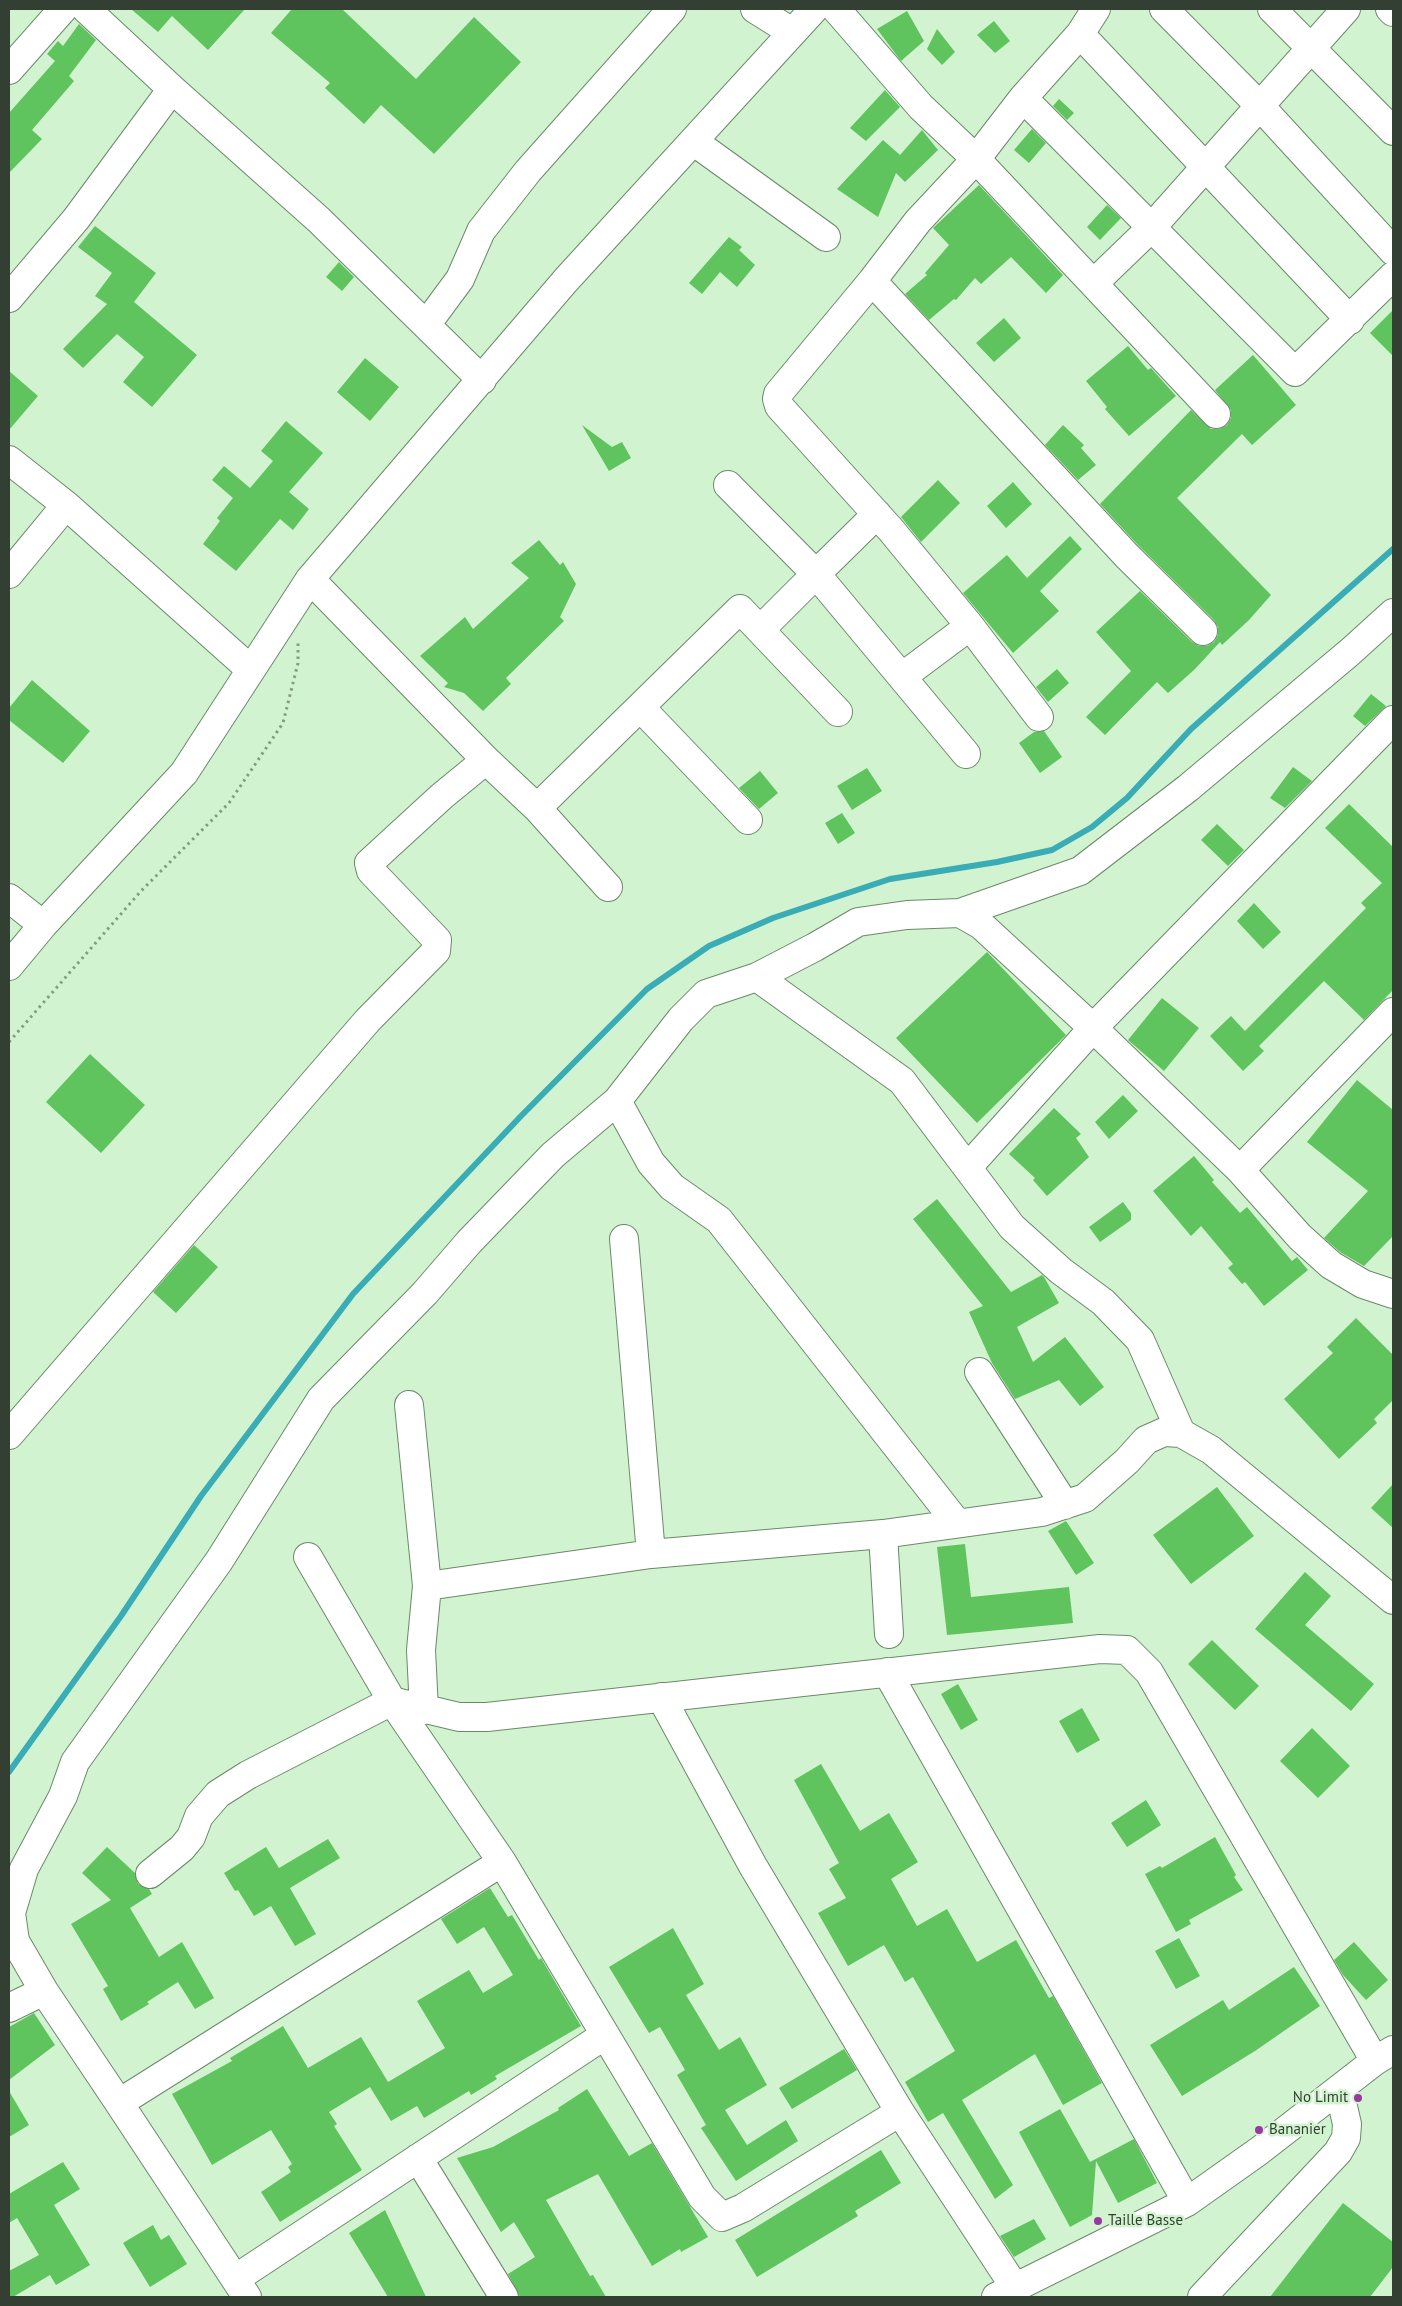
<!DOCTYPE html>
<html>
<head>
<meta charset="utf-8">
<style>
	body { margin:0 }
	#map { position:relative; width:1402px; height:2306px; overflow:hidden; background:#d2f3d0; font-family:"PT Sans",sans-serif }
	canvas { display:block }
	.frame { position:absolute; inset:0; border:10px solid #333f32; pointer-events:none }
</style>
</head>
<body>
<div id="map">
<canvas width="1402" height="2306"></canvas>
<div class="frame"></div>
</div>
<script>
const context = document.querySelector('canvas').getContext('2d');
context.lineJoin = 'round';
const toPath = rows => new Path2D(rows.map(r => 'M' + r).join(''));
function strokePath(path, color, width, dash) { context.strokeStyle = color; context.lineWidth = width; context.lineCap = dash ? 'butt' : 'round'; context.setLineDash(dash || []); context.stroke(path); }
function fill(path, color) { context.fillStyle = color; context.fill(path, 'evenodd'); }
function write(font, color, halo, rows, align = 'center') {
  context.font = font + ' "PT Sans",sans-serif'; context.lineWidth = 5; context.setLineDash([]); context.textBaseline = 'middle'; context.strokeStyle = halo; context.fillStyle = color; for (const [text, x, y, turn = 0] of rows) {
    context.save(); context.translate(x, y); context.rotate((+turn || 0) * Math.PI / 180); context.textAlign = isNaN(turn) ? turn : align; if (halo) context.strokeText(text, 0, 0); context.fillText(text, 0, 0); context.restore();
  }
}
const stream = toPath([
	[9,1772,121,1616,201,1496,353,1294,521,1116,647,989,709,946,773,918,890,879,997,862,1052,850,1092,827,1127,798,1191,729,1393,549]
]);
const building = toPath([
	[131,9,245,9,208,50,172,16,158,32],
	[292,9,342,9,416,79,474,17,521,62,434,154,381,105,364,124,325,88,330,83,271,33],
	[907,11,924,41,901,61,877,29],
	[994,21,1010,41,995,53,977,35],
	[79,24,96,40,69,76,74,81,32,130,42,139,9,173,9,113,55,61,47,54,58,41,63,46],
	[937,29,955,52,942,65,927,49],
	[885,90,900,107,866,141,850,128],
	[1059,99,1074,113,1067,120,1053,106],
	[1032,129,1046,143,1029,163,1014,150],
	[922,130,938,150,905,182,896,173,878,217,837,189,883,140,900,155],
	[979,185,1063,275,1046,293,1011,257,981,284,975,278,956,300,954,299,929,320,905,294,927,275,925,273,949,245,933,228],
	[1107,205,1121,218,1100,240,1087,227],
	[95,226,156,273,134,302,197,355,152,407,123,382,144,357,117,334,83,368,63,349,107,304,95,296,112,273,78,247],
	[729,237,742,247,739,250,755,265,737,287,720,272,702,294,689,283],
	[339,262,354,277,342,291,326,277],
	[1393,310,1393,356,1370,333],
	[1004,318,1021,338,994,362,976,343],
	[1128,346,1148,370,1151,368,1176,396,1129,436,1105,409,1107,407,1086,381],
	[1253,355,1296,405,1252,445,1242,434,1177,498,1271,595,1249,620,1222,645,1220,642,1194,670,1168,693,1157,682,1105,735,1086,717,1131,671,1096,632,1140,591,1192,642,1199,646,1207,646,1214,642,1218,635,1218,627,1214,620,1138,545,1100,504,1191,410,1211,429,1219,429,1227,425,1231,418,1231,410,1215,390],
	[365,358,399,387,370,421,337,392],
	[9,371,38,396,9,430],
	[286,421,323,453,289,492,309,509,293,530,280,519,236,571,203,544,220,521,217,518,233,498,212,480,224,466,250,488,273,461,261,451],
	[582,425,612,447,622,442,631,458,609,471],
	[1063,425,1084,445,1081,448,1096,465,1078,480,1045,445],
	[938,480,960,503,921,542,901,517],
	[1013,482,1032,504,1006,528,987,506],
	[1070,536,1082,549,1040,591,1059,611,1013,653,963,593,1007,555,1027,578],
	[539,540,560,565,563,562,576,584,560,617,564,621,506,678,511,684,483,711,464,693,444,687,448,683,420,656,465,617,473,629,529,578,511,563],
	[1057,669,1069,683,1048,702,1036,687],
	[32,680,90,731,63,763,9,720,9,708],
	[1371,694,1386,706,1365,726,1353,716],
	[1044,731,1062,757,1040,773,1019,743,1034,732],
	[1293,767,1312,781,1285,808,1270,798],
	[867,768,882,791,852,810,837,786],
	[760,771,778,793,759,809,739,788],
	[1349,804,1393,847,1393,990,1364,1020,1324,981,1259,1046,1264,1051,1243,1071,1210,1036,1231,1016,1245,1031,1366,908,1361,903,1382,883,1325,828],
	[842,813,855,833,838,844,825,823],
	[1217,824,1244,850,1228,866,1201,840],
	[1254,903,1281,932,1263,949,1237,921],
	[987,952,1066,1035,977,1123,896,1038],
	[1162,998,1199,1028,1164,1071,1128,1040],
	[90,1054,145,1105,101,1153,46,1102],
	[1357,1080,1393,1110,1393,1236,1364,1266,1340,1252,1324,1238,1368,1191,1307,1142],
	[1123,1095,1138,1111,1109,1139,1095,1122],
	[1054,1108,1081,1134,1076,1138,1089,1157,1047,1196,1033,1180,1035,1178,1009,1154],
	[1194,1156,1214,1180,1212,1182,1240,1213,1247,1207,1292,1261,1297,1257,1308,1270,1264,1306,1245,1282,1242,1284,1228,1268,1233,1264,1201,1226,1191,1236,1153,1191],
	[937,1199,1011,1292,1042,1275,1044,1277,1059,1303,1017,1327,1033,1362,1065,1337,1104,1387,1080,1406,1059,1380,1015,1399,992,1363,969,1312,983,1306,913,1219],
	[1123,1202,1131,1213,1131,1220,1100,1242,1089,1227],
	[194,1245,218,1267,176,1313,153,1292],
	[1356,1318,1393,1355,1393,1400,1374,1419,1377,1423,1339,1459,1284,1399,1333,1353,1327,1347],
	[1393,1484,1393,1528,1371,1508],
	[1217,1487,1254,1536,1191,1584,1153,1535],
	[1066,1521,1094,1563,1076,1575,1048,1531],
	[965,1544,971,1597,1069,1587,1073,1623,947,1635,937,1547],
	[1305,1572,1331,1596,1305,1625,1374,1684,1351,1711,1255,1629],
	[1212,1640,1259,1686,1235,1710,1188,1664],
	[958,1684,978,1720,961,1730,941,1694],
	[1082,1708,1100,1740,1077,1753,1059,1721],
	[1312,1728,1350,1766,1318,1798,1280,1761],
	[821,1764,860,1831,889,1813,918,1862,891,1879,917,1926,947,1909,977,1962,1016,1940,1049,1998,1053,1996,1102,2083,1063,2105,1035,2054,962,2100,1013,2185,995,2199,943,2113,928,2122,905,2082,955,2051,913,1977,905,1982,884,1945,848,1966,818,1913,846,1898,829,1869,839,1863,794,1780],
	[1146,1800,1161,1825,1127,1847,1111,1823],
	[1215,1837,1236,1875,1234,1877,1243,1890,1189,1920,1191,1924,1176,1932,1145,1874,1160,1866,1162,1868],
	[328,1839,340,1858,290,1888,316,1934,295,1946,271,1906,254,1916,238,1890,235,1891,224,1873,266,1847,279,1868],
	[107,1847,135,1873,138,1884,149,1889,152,1894,130,1908,159,1957,182,1942,214,1998,195,2009,178,1982,147,2002,149,2004,121,2021,103,1989,108,1986,71,1924,111,1900,82,1873],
	[490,1888,508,1917,512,1915,539,1960,541,1958,581,2026,495,2076,497,2079,471,2095,469,2091,424,2118,417,2106,391,2121,370,2087,329,2112,337,2124,334,2126,362,2170,280,2222,261,2192,291,2172,288,2167,292,2164,271,2130,212,2165,172,2094,232,2061,230,2058,283,2026,308,2068,361,2037,388,2082,445,2048,417,2001,469,1970,483,1993,513,1975,484,1927,457,1944,441,1919],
	[673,1928,704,1984,686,1995,719,2050,740,2037,767,2085,725,2110,747,2145,786,2120,798,2141,736,2181,701,2128,706,2125,677,2075,685,2070,660,2027,649,2033,609,1967],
	[1179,1938,1200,1976,1176,1989,1155,1951],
	[1354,1942,1388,1980,1366,2000,1343,1975,1334,1960],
	[1294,1967,1320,2006,1255,2051,1182,2096,1150,2045,1223,2000,1229,2010],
	[34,2013,55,2045,9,2080,9,2027],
	[844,2049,857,2070,792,2109,779,2088],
	[587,2089,629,2156,652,2143,708,2237,681,2252,680,2249,652,2266,598,2174,546,2200,590,2276,593,2275,606,2297,520,2297,508,2274,535,2257,514,2222,501,2232,457,2158,493,2147,559,2110,558,2108],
	[9,2091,29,2125,9,2137],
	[1060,2109,1090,2162,1134,2139,1157,2183,1118,2203,1096,2161,1092,2215,1070,2227,1019,2132],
	[881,2150,901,2183,855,2211,858,2216,757,2277,735,2240],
	[63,2162,80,2189,54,2205,90,2265,56,2285,50,2275,13,2297,9,2297,9,2271,39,2255,17,2218,9,2223,9,2194],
	[1343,2203,1393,2242,1393,2267,1370,2297,1270,2297],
	[385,2210,426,2297,388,2297,349,2233],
	[1034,2219,1046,2239,1014,2257,1000,2236],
	[153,2225,161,2240,169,2235,187,2264,150,2287,123,2243]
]);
const path = toPath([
	[9,1042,141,891,229,803,283,723,298,663,298,643]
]);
const minor = toPath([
	[86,9,172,89,319,220,482,380],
	[755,9,792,32],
	[836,9,921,107,976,159,918,221,872,281,778,394,777,399,779,406,891,530,970,626],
	[1164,9,1259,105,1393,251],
	[1272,9,1393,131],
	[1390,9,1393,12],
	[1080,34,1350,320],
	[9,70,63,9],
	[1023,98,1080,34,1096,9],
	[693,141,826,237],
	[872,281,1127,556,1203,631],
	[1094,283,1152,227,1346,9],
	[9,298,76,219,172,89],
	[426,325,460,279,481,231,528,171,672,9],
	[1216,414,976,159,1023,98,1295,372,1393,276],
	[9,460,66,505,250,669],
	[728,485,816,574,761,629],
	[877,514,816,574,966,754],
	[9,574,66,505],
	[310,579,486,760,537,808,608,887],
	[903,676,970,626,1039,717],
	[640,707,748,820],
	[537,808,740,609,838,712],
	[9,898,43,925],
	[960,913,1080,871,1188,788,1350,652,1393,613],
	[9,966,43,925,184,773,310,579,566,280,814,9],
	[757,977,902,1081,1012,1227,1061,1271,1103,1302,1140,1340,1181,1433],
	[617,1101,651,1163,672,1187,719,1220,957,1523],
	[968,1167,1093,1028,1393,720],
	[1240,1170,1300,1237,1331,1265,1363,1284,1393,1294],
	[624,1239,651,1554],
	[979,1372,1065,1505],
	[409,1405,427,1586,421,1650,424,1710],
	[9,1435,368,1020,436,951,437,940,371,871,369,863,442,796,486,760],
	[883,1534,889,1634],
	[308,1557,392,1701,502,1862,702,2197,722,2217,743,2208,900,2112],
	[427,1586,651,1554,883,1534,1042,1512,1085,1498,1127,1461,1146,1440,1164,1432,1181,1433,1211,1450,1393,1600],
	[887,1672,1187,2202],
	[661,1697,753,1866,900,2112,1014,2286],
	[150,1874,182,1848,191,1837,199,1816,218,1794,248,1775,392,1701,459,1717,487,1717,1100,1649,1127,1650,1149,1672,1375,2061],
	[44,1991,15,1941,11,1913,24,1869,63,1796,75,1762,219,1561,321,1399,425,1293,469,1242,553,1155,617,1101,681,1019,706,994,757,977,815,947,858,922,907,915,960,913,981,925,1093,1028,1240,1170,1393,1012],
	[9,2008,44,1991,119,2103,502,1862],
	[119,2103,247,2297],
	[418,2158,504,2297],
	[235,2279,605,2035],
	[996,2297,1187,2202,1259,2151,1375,2061,1393,2050],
	[1202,2297,1338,2152,1346,2138,1347,2124,1339,2089]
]);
const markers = [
	[1358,2098,5,"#9839a2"],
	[1259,2130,5,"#9839a2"],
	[1098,2221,5,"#9839a2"]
];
const poiNames = [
	["No Limit",1348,2098,"right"],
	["Bananier",1269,2130],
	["Taille Basse",1108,2221]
];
strokePath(stream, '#39acb6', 6);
fill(building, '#5fc35e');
strokePath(minor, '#6b896a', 30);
strokePath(path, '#859c84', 3, [2.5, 4]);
strokePath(minor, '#fff', 28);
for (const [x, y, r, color] of markers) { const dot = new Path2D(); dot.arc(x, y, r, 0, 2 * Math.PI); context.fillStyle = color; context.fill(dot); strokePath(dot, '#d2f3d0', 2); }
write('15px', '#333f32', '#d2f3d0', poiNames, 'left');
</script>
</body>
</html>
